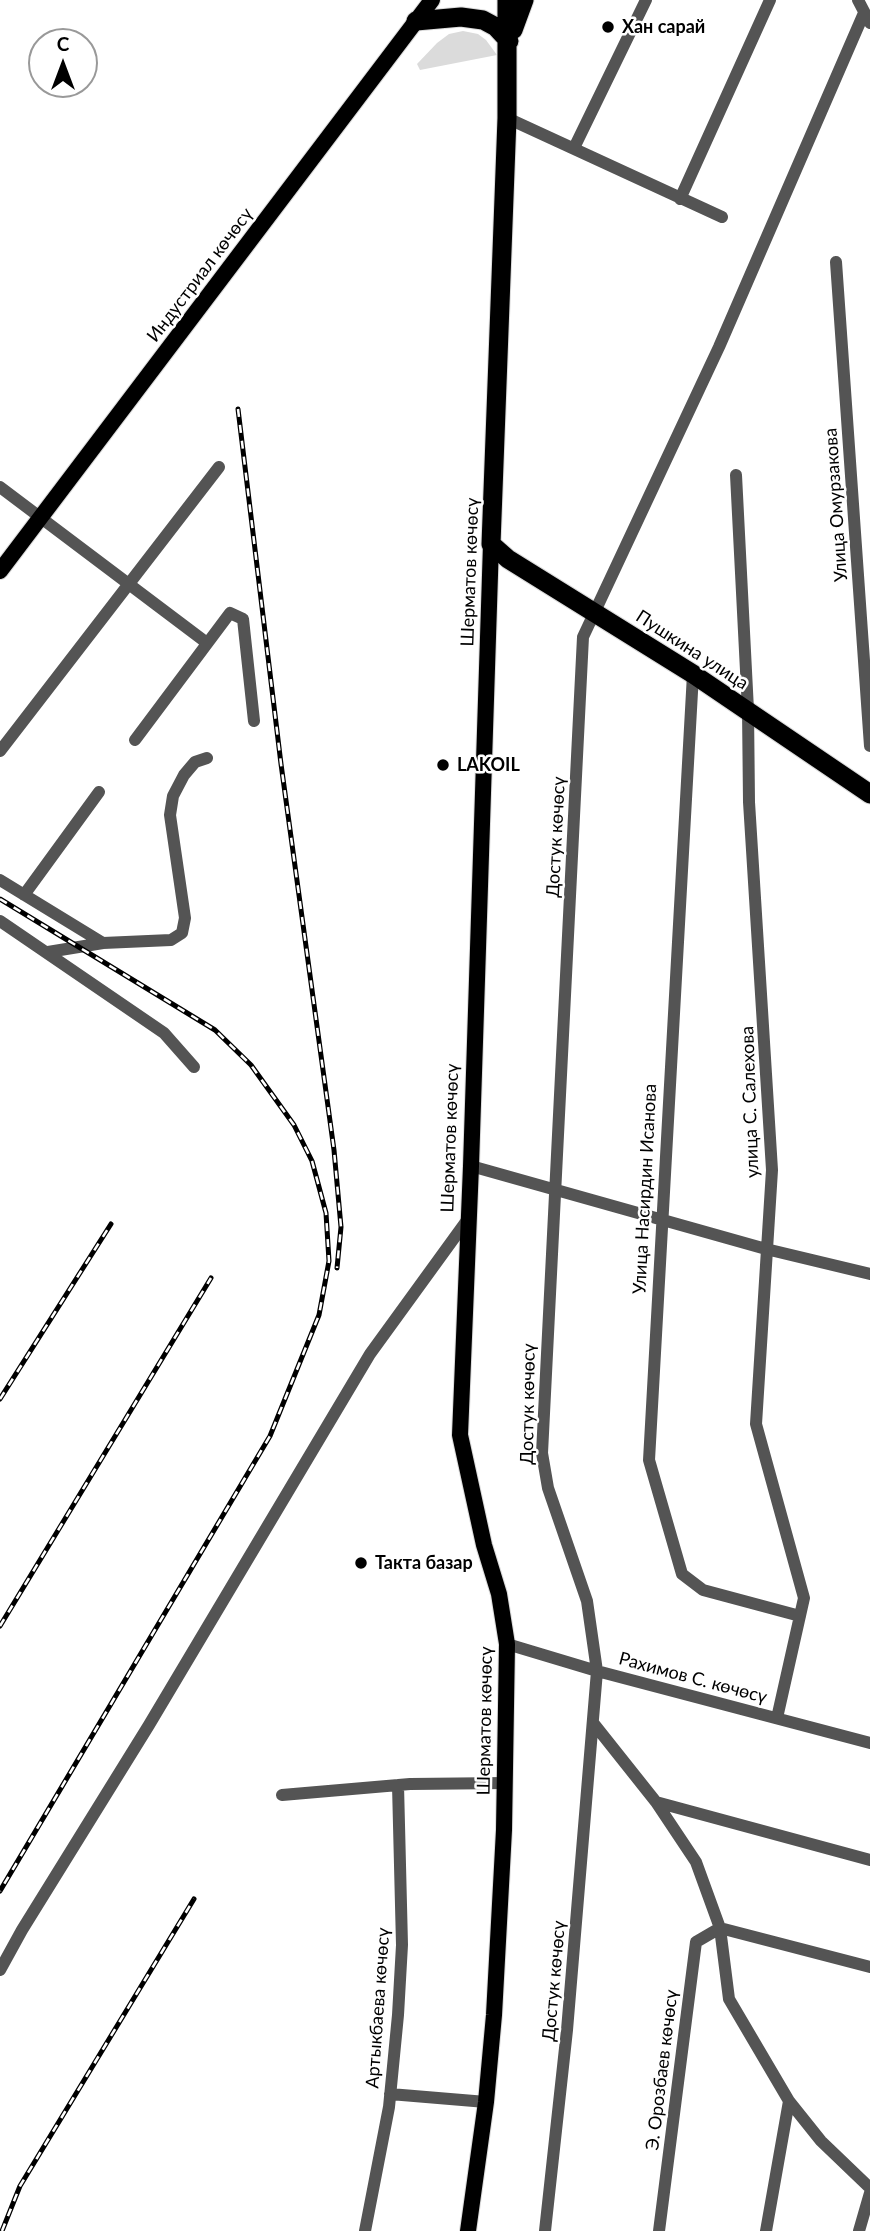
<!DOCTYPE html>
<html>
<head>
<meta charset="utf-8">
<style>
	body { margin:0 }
	#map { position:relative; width:870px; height:2231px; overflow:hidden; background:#fff; font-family:Lato,sans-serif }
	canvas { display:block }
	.north { position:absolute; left:28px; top:28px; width:70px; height:70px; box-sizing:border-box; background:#fff; border:2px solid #999; border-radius:50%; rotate:0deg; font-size:19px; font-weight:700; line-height:28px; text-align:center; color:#000 }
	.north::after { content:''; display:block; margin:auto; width:24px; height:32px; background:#000; clip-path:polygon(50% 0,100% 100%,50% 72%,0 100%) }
</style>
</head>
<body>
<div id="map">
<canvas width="870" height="2231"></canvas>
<div class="north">С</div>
</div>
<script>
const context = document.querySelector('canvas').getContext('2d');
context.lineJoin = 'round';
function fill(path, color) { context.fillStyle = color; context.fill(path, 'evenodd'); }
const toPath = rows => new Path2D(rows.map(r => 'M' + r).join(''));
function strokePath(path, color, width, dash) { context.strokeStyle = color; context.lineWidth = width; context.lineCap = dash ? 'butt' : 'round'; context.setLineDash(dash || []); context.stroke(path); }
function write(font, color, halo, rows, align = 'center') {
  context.font = font + ' Lato,sans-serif'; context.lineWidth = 5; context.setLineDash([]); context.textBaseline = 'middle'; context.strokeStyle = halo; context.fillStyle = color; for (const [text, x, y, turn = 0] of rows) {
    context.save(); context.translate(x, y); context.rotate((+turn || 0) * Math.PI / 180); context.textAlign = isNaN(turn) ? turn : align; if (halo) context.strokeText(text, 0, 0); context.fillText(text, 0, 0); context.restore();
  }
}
const green = toPath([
	[463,31,478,34,486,40,497,55,420,70,417,64,437,43,449,34]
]);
const minor = toPath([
	[858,0,870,23],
	[507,118,722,217],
	[574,148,646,0],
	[680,199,770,0],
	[836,262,870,746],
	[736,475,748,710,749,802,772,1170,756,1424,804,1598,777,1718],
	[0,487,207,643],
	[693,674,649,1460,682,1574,703,1590,800,1616],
	[135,740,230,613,243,619,254,721],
	[0,751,219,467],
	[0,880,103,943],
	[24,895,99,792],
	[0,921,164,1033,194,1067],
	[48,952,103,943,171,940,182,933,185,918,170,815,173,796,184,775,195,762,207,758],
	[471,1166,766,1249,870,1274],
	[507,1644,597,1671,870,1743],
	[594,1724,656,1802,696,1862,720,1928,729,1999,789,2101,821,2141,870,2188],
	[282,1795,410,1784,506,1783],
	[656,1802,870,1860],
	[0,1970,22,1930,149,1725,370,1354,468,1219],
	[390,2094,486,2102],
	[365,2231,389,2107,398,2015,402,1945,398,1785],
	[545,2231,567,2030,597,1671,587,1601,548,1488,542,1453,583,637,719,347,864,13],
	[659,2231,696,1942,720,1928,870,1967],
	[766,2231,789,2101],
	[859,2231,870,2193]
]);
const major = toPath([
	[0,571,432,0],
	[468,2231,486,2102,494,2015,504,1830,507,1644,499,1594,484,1545,460,1435,471,1166,491,544]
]);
const highway = toPath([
	[507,0,507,118,491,544,508,559,693,674,870,794],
	[416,21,461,17,483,20,496,27,509,41],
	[513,30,524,0]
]);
const rail = toPath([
	[238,409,281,764,334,1150,341,1227,337,1268],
	[0,899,215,1030,251,1065,294,1125,312,1161,326,1213,329,1261,319,1315,270,1436,0,1891],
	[0,1399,111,1224],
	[0,1626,211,1278],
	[2,2231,20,2186,194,1899]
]);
const markers = [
	[608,27,7,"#000"],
	[443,765,7,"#000"],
	[361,1563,7,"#000"]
];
const poiNames = [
	["Хан сарай",622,27],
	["LAKOIL",457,765],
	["Такта базар",375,1563]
];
const streetNames = [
	["Индустриал көчөсү",200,275,-53],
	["Улица Омурзакова",836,505,-94],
	["Шерматов көчөсү",470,572,-88],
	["Пушкина улица",692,650,33],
	["Достук көчөсү",556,837,-87],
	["улица С. Салехова",750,1102,-92],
	["Шерматов көчөсү",450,1138,-88],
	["Улица Насирдин Исанова",645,1189,-87],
	["Достук көчөсү",528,1404,-89],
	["Рахимов С. көчөсү",693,1678,15],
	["Шерматов көчөсү",485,1721,-89],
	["Достук көчөсү",554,1981,-85],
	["Артыкбаева көчөсү",378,2008,-86],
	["Э. Орозбаев көчөсү",662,2070,-83]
];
fill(green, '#dbdbdb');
strokePath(major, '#dbdbdb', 18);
strokePath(highway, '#dbdbdb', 21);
strokePath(minor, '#545454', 12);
strokePath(major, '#000', 16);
strokePath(highway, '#000', 19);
strokePath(rail, '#000', 5);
strokePath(rail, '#fff', 2.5, [8]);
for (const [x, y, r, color] of markers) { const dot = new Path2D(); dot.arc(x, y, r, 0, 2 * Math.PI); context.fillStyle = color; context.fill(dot); strokePath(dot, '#fff', 2.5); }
write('bold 18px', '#000', '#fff', poiNames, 'left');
write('18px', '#000', '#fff', streetNames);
</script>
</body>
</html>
